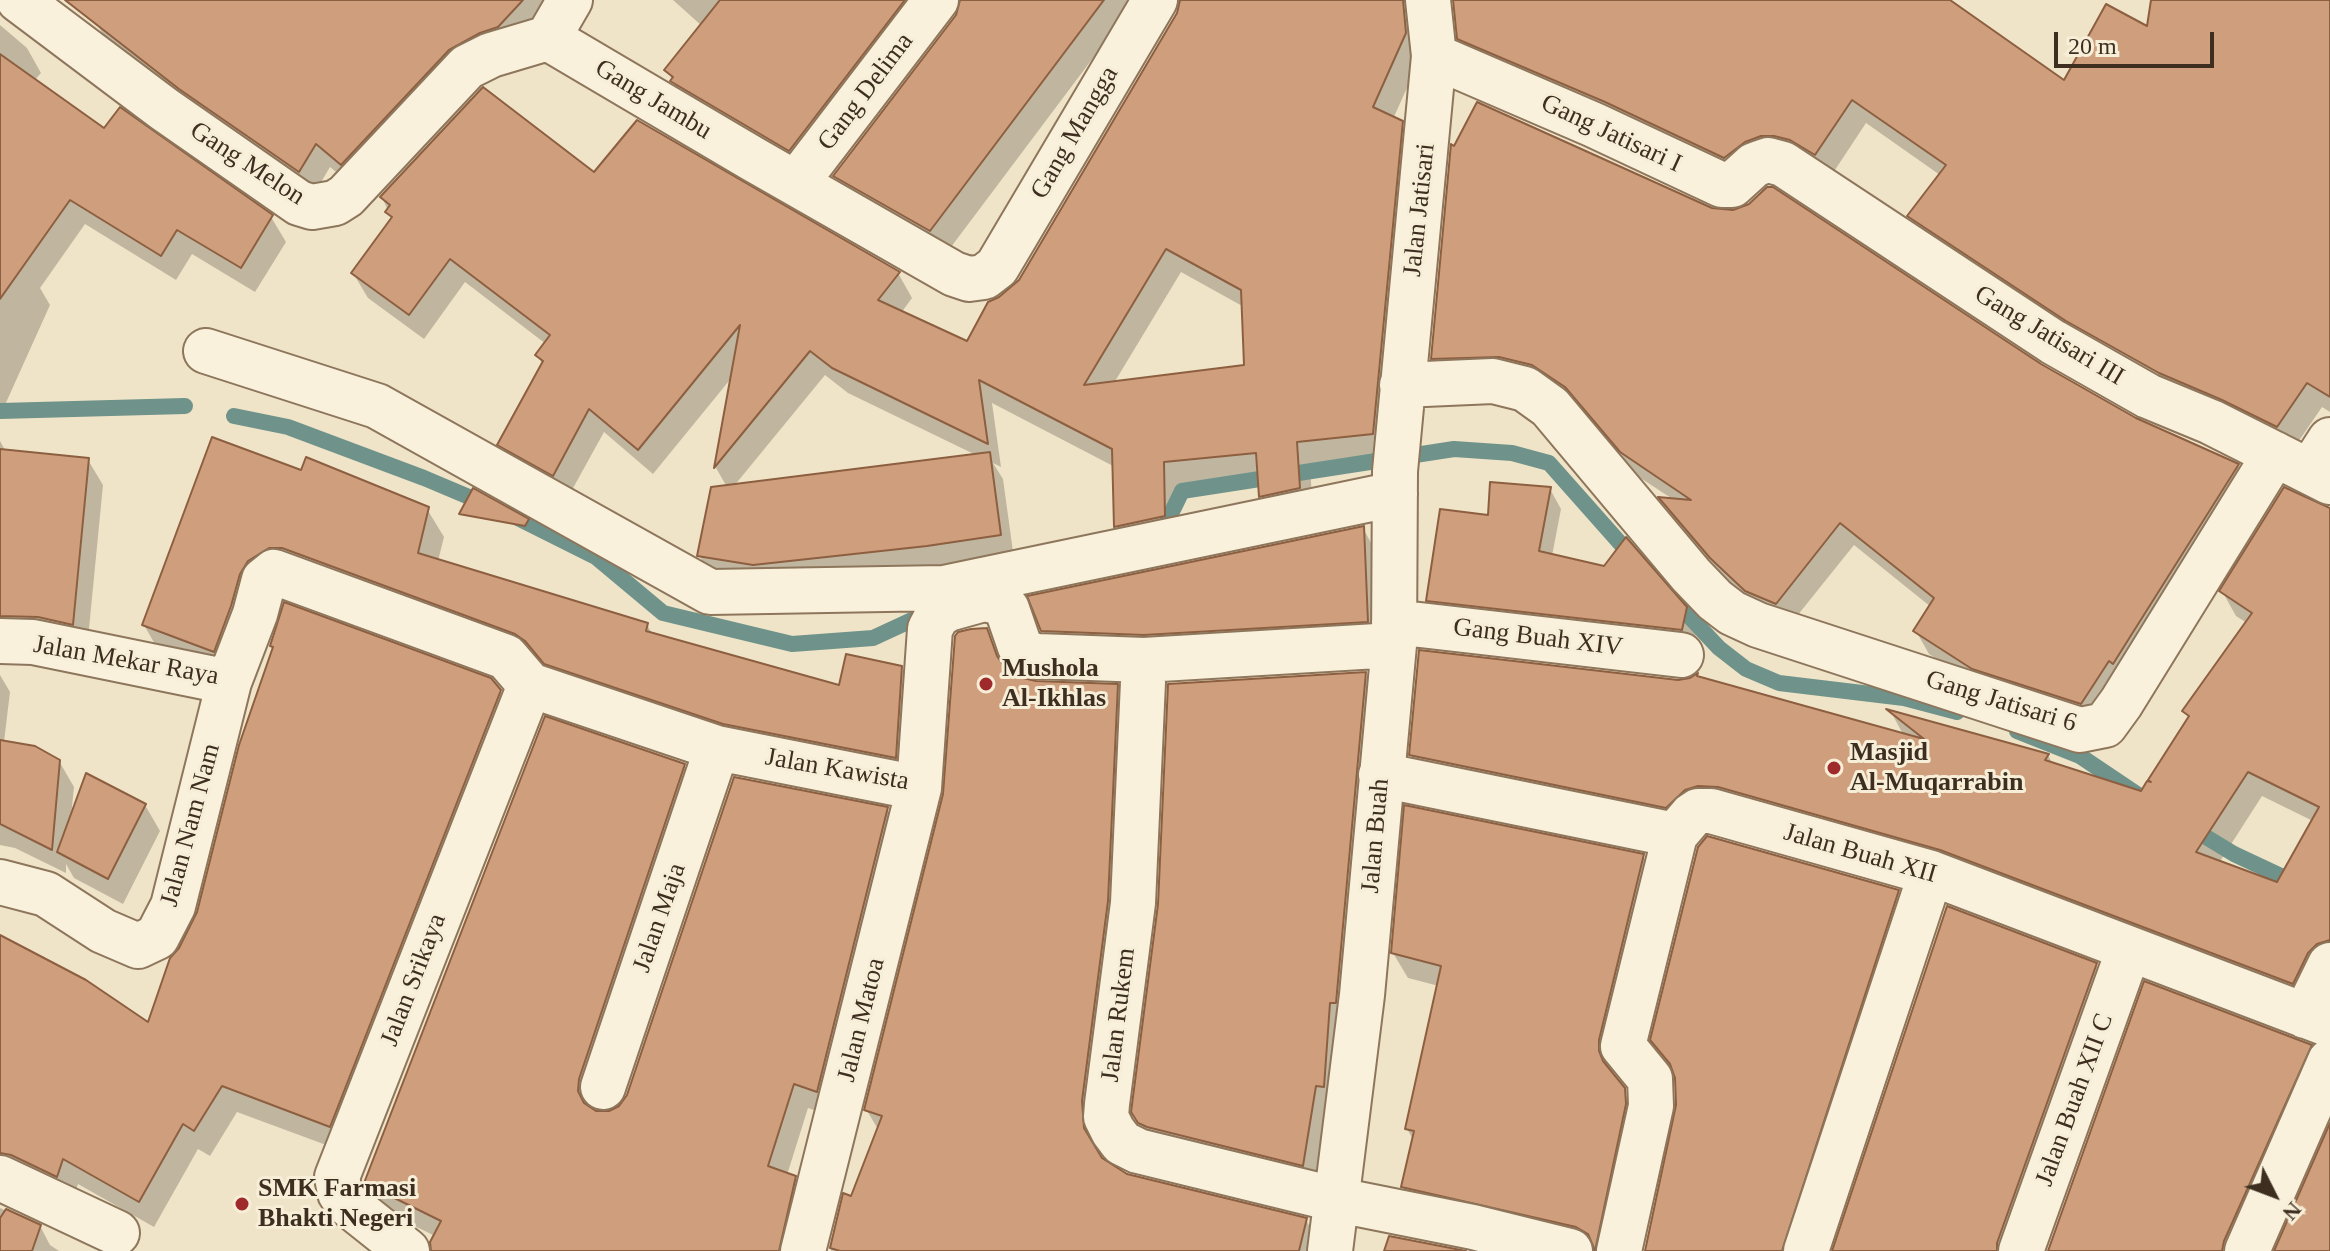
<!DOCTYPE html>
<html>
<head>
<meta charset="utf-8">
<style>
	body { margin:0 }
	#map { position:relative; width:2330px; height:1251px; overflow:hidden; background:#f0e4c8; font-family:Georgia,serif }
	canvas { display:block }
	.north { position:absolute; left:2234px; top:1155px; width:80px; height:80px; -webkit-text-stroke:6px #f7eed8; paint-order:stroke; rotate:132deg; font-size:22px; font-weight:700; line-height:32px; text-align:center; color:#3d2e20 }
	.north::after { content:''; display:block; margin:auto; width:28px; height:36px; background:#3d2e20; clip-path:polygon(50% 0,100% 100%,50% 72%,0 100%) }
	.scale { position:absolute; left:2054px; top:32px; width:160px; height:36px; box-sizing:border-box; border:4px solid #3d2e20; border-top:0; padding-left:10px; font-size:24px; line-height:28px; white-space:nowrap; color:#3d2e20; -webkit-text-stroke:6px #f7eed8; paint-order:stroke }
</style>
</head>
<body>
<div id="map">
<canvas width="2330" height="1251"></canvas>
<div class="north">N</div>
<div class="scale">20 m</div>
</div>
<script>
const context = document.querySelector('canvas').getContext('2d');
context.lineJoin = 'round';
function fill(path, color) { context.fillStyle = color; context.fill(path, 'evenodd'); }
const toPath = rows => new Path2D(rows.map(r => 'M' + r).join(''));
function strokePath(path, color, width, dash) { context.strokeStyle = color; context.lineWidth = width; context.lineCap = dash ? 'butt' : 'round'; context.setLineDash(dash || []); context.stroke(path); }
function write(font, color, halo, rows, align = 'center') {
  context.font = font + ' Georgia,serif'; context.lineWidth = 6; context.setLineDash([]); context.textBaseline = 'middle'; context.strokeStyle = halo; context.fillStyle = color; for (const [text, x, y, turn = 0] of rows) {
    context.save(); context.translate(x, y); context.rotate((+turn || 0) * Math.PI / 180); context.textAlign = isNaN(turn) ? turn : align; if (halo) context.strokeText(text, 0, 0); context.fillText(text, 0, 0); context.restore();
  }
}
const shadow = toPath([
	[111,0,561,0,356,188,330,167,313,196,110,46,95,21],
	[673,0,954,0,804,175,686,106,667,70,702,26],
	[956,0,1168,0,1126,14,945,255,850,201,835,176,958,16,963,3],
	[1172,0,1418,0,1407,18,1417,36,1420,59,1393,119,1401,123,1416,148,1387,459,1310,466,1313,513,1276,521,1261,496,1260,478,1177,487,1178,541,1130,551,1116,527,1115,467,992,403,1001,467,993,463,1003,479,1014,559,941,570,713,580,699,555,727,487,716,468,733,376,653,474,604,432,567,499,514,470,500,444,543,365,537,355,546,344,465,282,424,339,368,298,353,273,392,220,382,197,594,174,898,273,912,298,901,313,968,344,1000,299,1020,281,1178,14,1181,2],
	[1181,272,1244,307,1246,367,1114,383],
	[825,375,848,393,978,456,734,486],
	[1487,0,1946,0,2065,83,2148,29,2161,0,2330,0,2330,412,2322,407,2292,451,2175,398,1924,241,1909,216,1940,175,1866,123,1829,179,1739,183,1477,65,1463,40],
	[0,25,27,48,41,73,34,81,104,131,271,217,286,242,255,292,192,254,176,280,85,224,40,288,50,305,0,416],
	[1453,147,2040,365,2135,420,2238,466,2251,488,2094,726,1987,691,1929,654,1916,631,1931,607,1854,545,1789,626,1747,604,1674,520,1662,499,1674,500,1636,475,1580,409,1446,381,1433,358],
	[1509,354,1509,358,1445,360,1445,356],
	[0,441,6,452,88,460,103,485,87,649,0,646],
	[302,473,427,509,444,537,438,561,647,625,653,635,840,688,901,668,917,697,911,785,741,752,299,576,246,635,230,679,160,653,144,625],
	[1550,489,1561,509,1552,556,1685,608,1697,628,1693,649,1440,620,1429,600,1489,517],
	[2330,510,2330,969,2307,1008,1733,811,1680,832,1426,780,1411,755,1691,680,1697,676,1699,679,1904,736,1891,712,2048,755,2053,765,2142,793,2153,784,2190,719,2185,711,2247,623,2236,616,2222,591],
	[2262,796,2313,821,2278,885,2219,863],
	[1363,528,1376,552,1380,645,1057,655,1043,630],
	[986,630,1006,670,1018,679,1036,683,1117,686,1131,711,1094,1142,1099,1155,1109,1167,1131,1177,1306,1220,1320,1245,1319,1251,831,1251,845,1195,853,1198,879,1131,866,1109],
	[272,645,500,691,515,718,345,1152,237,1112,210,1156,198,1149,154,1227,78,1184,72,1202,0,1185,0,937,149,1026,199,913,274,649],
	[1365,674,1379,697,1316,1188,1154,1147,1134,1112],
	[0,675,10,692,4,742,59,761,74,787,71,816,145,805,160,831,123,904,74,878,66,864,66,873,15,848,0,845],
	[546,719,684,765,698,790,592,1111,609,1113,620,1108,887,809,902,834,831,1116,808,1108,787,1175,795,1177,809,1203,797,1251,434,1251,435,1236,382,1210,367,1185,365,1179,381,1146,379,1144],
	[1643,856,1658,881,1612,1067,1612,1075,1639,1115,1612,1251,1591,1251,1418,1212,1404,1187,1414,1141,1407,1129,1439,986,1408,978,1393,953],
	[1898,892,1912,917,1802,1251,1647,1251,1678,1106,1677,1078,1652,1040],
	[2096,965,2110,990,2017,1251,1834,1251],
	[2310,1046,2325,1071,2245,1251,2050,1251],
	[0,1208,40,1226,50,1245,59,1251,0,1251]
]);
const stream = toPath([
	[0,411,185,406],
	[234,416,288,427,424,478,488,505],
	[510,514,596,557,663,613,792,644,873,638,927,613],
	[1166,524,1182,491,1454,449,1512,453,1549,463,1635,560],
	[1671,597,1719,648,1746,669,1779,683,1904,698,1957,712],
	[2017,731,2080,756,2141,797],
	[2188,826,2234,854,2330,899]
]);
const building = toPath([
	[65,0,523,0,498,27,480,33,449,50,341,165,316,144,299,172,179,89,65,0],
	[720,0,905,0,789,151,670,81,673,77,664,70,720,0],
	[960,0,1104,0,930,231,833,176,956,15,960,0],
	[1180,0,1403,0,1406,33,1373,107,1403,121,1373,434,1297,442,1300,488,1259,497,1256,453,1164,462,1165,516,1114,527,1112,449,979,380,988,444,832,368,810,351,714,468,740,325,638,450,589,409,553,476,497,445,543,361,535,355,550,335,450,259,409,315,351,273,392,217,385,212,390,205,380,197,483,87,594,172,637,120,900,272,878,300,967,341,988,302,999,297,1019,280,1177,13,1180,0],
	[1166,249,1241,290,1244,365,1084,385,1166,249],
	[1453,0,1950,0,2064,80,2106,4,2147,26,2151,0,2330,0,2330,397,2307,383,2277,427,2222,400,2159,373,2066,321,1907,216,1946,165,1852,100,1815,155,1790,140,1774,136,1761,136,1745,142,1724,158,1605,102,1457,39,1453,0],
	[0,54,104,128,120,107,273,215,241,268,177,230,161,256,70,200,0,299,0,54],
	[1477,102,1712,208,1733,210,1749,204,1767,187,1773,187,2041,364,2136,418,2239,464,2113,664,2109,661,2081,704,1972,669,1913,631,1934,598,1840,523,1776,604,1745,591,1710,558,1658,497,1691,500,1620,452,1565,387,1532,365,1499,357,1431,359,1451,144,1454,146,1477,102],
	[212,437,301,470,306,457,429,507,418,553,648,623,646,631,839,685,846,654,902,666,896,758,723,724,544,664,525,641,515,634,282,548,269,548,248,561,240,574,231,606,214,652,142,625,212,437],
	[0,449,89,458,73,625,38,617,0,616,0,449],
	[990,452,1001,535,927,546,753,565,697,556,711,487,990,452],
	[1490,482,1551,487,1539,551,1604,566,1626,537,1687,607,1682,630,1426,601,1440,509,1488,515,1490,482],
	[2284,487,2330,508,2330,940,2317,944,2308,953,2293,984,1940,850,1718,787,1698,786,1685,790,1666,808,1409,755,1419,650,1678,680,1690,678,1698,673,1697,676,1924,739,1886,709,2049,754,2045,760,2141,791,2147,781,2151,782,2148,780,2189,716,2182,711,2252,613,2219,591,2284,487],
	[2248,772,2319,807,2277,882,2196,852,2248,772],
	[473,488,529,519,525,526,459,514,473,488],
	[1364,526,1368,622,1144,635,1041,631,1027,596,1364,526],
	[284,602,491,678,501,690,330,1127,222,1086,194,1131,183,1124,139,1202,63,1159,57,1177,11,1155,0,1153,0,935,86,980,148,1022,170,958,179,948,197,912,239,745,273,647,270,646,284,602],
	[987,628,997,656,1004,666,1019,677,1036,681,1118,684,1108,901,1082,1101,1084,1128,1102,1158,1127,1174,1307,1218,1299,1251,840,1251,830,1248,843,1193,851,1196,882,1116,864,1110,943,794,955,636,958,632,971,629,987,628],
	[1366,672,1336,1003,1330,1003,1324,1087,1316,1086,1303,1166,1147,1127,1138,1123,1131,1112,1158,904,1168,684,1366,672],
	[545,716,685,764,579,1079,578,1091,584,1103,596,1111,609,1111,619,1106,627,1095,734,777,888,807,817,1092,794,1084,768,1166,796,1176,779,1251,431,1251,430,1242,441,1221,364,1183,545,716],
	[0,740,35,746,60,760,52,850,0,824,0,740],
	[86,773,146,804,108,879,57,852,86,773],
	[1404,805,1644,854,1599,1040,1599,1051,1603,1061,1625,1088,1626,1104,1595,1251,1588,1234,1576,1227,1401,1187,1414,1131,1405,1129,1441,966,1391,953,1404,805],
	[1707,836,1899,890,1782,1251,1645,1251,1676,1105,1675,1078,1670,1064,1650,1040,1698,847,1707,836],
	[1947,906,2097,963,1997,1243,1997,1251,1832,1251,1947,906],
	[2144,981,2312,1045,2224,1241,2222,1251,2048,1251,2144,981],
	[2330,1123,2330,1251,2274,1251,2330,1123],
	[6,1209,41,1225,32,1251,0,1251,0,1218,6,1209],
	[1389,1236,1466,1251,1384,1251,1389,1236]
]);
const street = toPath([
	[19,0,164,109,299,203,312,207,335,203,346,196,467,67,491,55,548,38],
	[570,0,548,38,753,159,954,274,969,279,984,277,997,267,1155,0],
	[1434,56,1594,125,1722,185,1732,185,1754,165,1762,162,1768,160,1783,164,2053,342,2148,396,2211,422,2330,482],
	[796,183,936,0],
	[206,351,377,406,710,592,944,588,1395,494],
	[1402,385,1493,381,1525,389,1550,407,1691,575,1715,600,1732,613,1758,625,2080,730,2105,725,2121,703,2275,454],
	[2310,471,2330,440],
	[1394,622,1681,655],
	[0,641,33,642,229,682,255,614,264,580,274,572,506,657,530,685,717,748,919,788,930,629,937,616,948,609,984,599,998,602,1007,609,1020,647,1027,653,1037,656,1144,660,1394,645],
	[1144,660,1133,903,1107,1104,1106,1117,1113,1131,1122,1143,1138,1151,1338,1200,1473,1227,1570,1251],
	[1381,775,1675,835,1692,815,1698,811,1711,811,1931,873,2330,1025],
	[0,882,46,894,103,931,138,946,157,937,173,906,229,682],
	[2305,1016,2330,965],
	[603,1087,717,748],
	[0,1178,117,1233],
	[407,1251,348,1204,340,1193,337,1177,530,685],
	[803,1251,919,788],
	[1330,1251,1362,995,1394,645,1395,471,1434,56,1428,0],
	[1619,1251,1651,1106,1650,1079,1623,1046,1675,835],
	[1806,1251,1931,873],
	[2021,1251,2129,949],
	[2247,1251,2330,1061]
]);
const markers = [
	[986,684,8,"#9e2a2b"],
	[1834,768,8,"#9e2a2b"],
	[242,1204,8,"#9e2a2b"]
];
const streetNames = [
	["Gang Delima",866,92,-53],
	["Gang Jambu",653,100,31],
	["Gang Mangga",1075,133,-60],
	["Gang Jatisari I",1611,134,25],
	["Gang Melon",247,164,33],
	["Jalan Jatisari",1420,210,-84],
	["Gang Jatisari III",2049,336,31],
	["Gang Buah XIV",1538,638,7],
	["Jalan Mekar Raya",126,661,10],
	["Gang Jatisari 6",2001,702,17],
	["Jalan Kawista",837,770,10],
	["Jalan Nam Nam",191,825,-75],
	["Jalan Buah",1376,836,-85],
	["Jalan Buah XII",1860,854,16],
	["Jalan Maja",660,918,-71],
	["Jalan Srikaya",414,980,-69],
	["Jalan Rukem",1119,1015,-83],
	["Jalan Matoa",862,1020,-76],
	["Jalan Buah XII C",2075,1100,-70]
];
const poiNames = [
	["Mushola",1002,669],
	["Al-Ikhlas",1002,699],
	["Masjid",1850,753],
	["Al-Muqarrabin",1850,783],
	["SMK Farmasi",258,1189],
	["Bhakti Negeri",258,1219]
];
fill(shadow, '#0003');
strokePath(stream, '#6f938a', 16);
fill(building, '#cf9f7d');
strokePath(building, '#8d5f41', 2);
strokePath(street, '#8d765c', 48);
strokePath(street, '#faf1dc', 44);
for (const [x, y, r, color] of markers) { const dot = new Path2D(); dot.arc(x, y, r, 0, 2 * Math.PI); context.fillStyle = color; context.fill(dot); strokePath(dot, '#f7eed8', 3); }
write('26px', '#3d2e20', '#f7eed8', streetNames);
write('bold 26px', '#3d2e20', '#f7eed8', poiNames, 'left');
</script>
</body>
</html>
